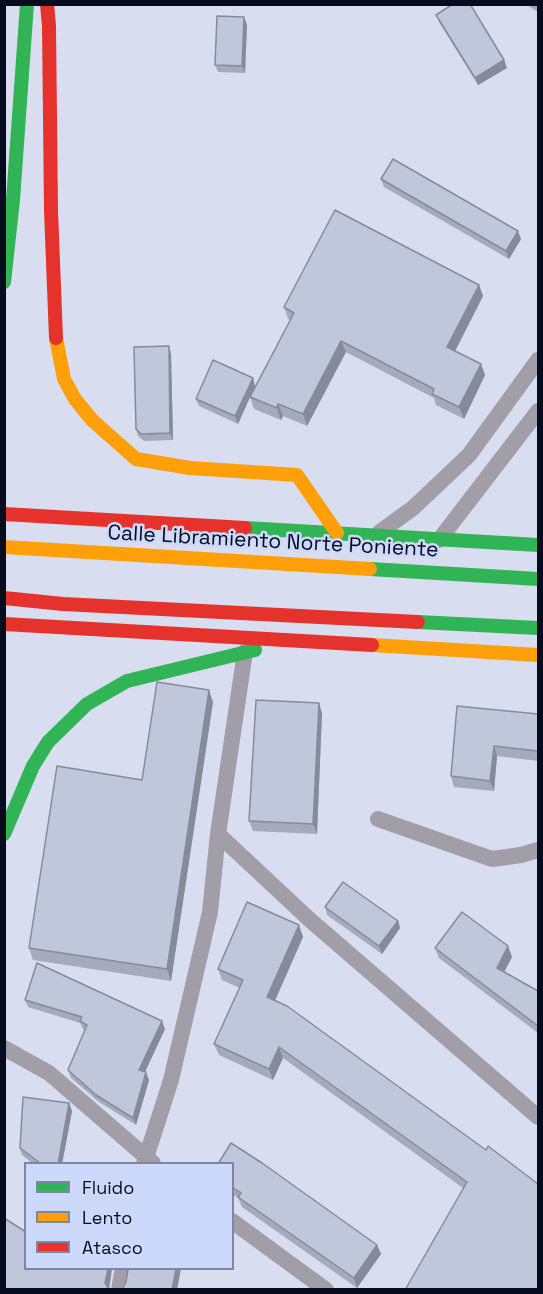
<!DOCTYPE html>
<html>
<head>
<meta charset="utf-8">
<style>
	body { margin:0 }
	#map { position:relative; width:543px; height:1294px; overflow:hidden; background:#d8def0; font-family:"Space Grotesk",sans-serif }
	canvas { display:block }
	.frame { position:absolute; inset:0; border:6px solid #060b1e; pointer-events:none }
	.legend { position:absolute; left:24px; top:1162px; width:210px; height:108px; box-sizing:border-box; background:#cdd9fb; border:2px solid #7d87a3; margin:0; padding:8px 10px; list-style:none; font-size:18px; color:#060b1e }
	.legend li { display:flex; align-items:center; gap:12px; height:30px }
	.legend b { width:30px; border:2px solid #7d87a3 }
</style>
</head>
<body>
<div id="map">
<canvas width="543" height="1294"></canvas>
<div class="frame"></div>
<ul class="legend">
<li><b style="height:8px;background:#30b455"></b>Fluido</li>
<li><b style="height:8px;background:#ff9f0a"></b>Lento</li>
<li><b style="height:8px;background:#e5322d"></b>Atasco</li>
</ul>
</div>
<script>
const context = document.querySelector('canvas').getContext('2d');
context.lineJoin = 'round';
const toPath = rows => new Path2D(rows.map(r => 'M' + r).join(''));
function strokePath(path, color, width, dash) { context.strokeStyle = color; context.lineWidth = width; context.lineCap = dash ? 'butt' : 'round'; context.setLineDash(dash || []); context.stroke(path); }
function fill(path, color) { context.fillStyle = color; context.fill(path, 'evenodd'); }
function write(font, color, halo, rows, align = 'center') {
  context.font = font + ' "Space Grotesk",sans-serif'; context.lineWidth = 5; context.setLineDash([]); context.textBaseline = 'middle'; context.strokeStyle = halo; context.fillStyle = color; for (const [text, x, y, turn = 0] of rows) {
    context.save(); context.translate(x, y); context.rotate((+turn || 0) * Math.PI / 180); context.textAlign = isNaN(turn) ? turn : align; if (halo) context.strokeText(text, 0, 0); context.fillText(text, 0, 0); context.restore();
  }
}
const lane = toPath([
	[380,532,413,508,469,455,538,360],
	[439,540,538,411],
	[378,819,492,859,521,855,538,850],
	[218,834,310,920,538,1117],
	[4,1048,49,1073,153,1163],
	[144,1164,171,1080,210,912,218,834,245,652],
	[232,1221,326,1290],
	[119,1290,123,1268]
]);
const fast = toPath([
	[4,282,13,200,27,4],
	[245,528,538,545],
	[370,569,538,579],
	[418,622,538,628],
	[4,834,33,766,48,742,87,704,127,681,255,650]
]);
const slow = toPath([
	[56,338,64,379,75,399,92,420,136,459,190,468,297,475,337,533],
	[4,547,370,569],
	[372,645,538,655]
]);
const jam = toPath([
	[47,4,49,26,51,211,56,338],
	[4,514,245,528],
	[4,598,63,604,418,622],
	[4,624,372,645]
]);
const wall = toPath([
	[525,4,538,4,538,12],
	[436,15,504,60,507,68,478,85,439,22],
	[244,17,247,25,245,73,218,72,215,65],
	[381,179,521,239,509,259,384,187],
	[479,285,483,296,455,351,481,364,485,375,464,419,436,405,434,398,346,352,307,426,283,416,281,420,254,409,250,397,238,424,199,406,196,399,255,386,290,320,288,319,284,307],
	[169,346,171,354,173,440,144,441,138,436,136,429],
	[213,702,171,981,33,960,29,948,142,780],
	[322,713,317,834,253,831,249,821],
	[538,714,538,761,497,756,494,791,454,787,451,776],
	[325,907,398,921,400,928,382,954,327,915],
	[303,937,275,1001,486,1150,463,1188,283,1058,273,1080,219,1055,214,1044,240,988,222,980,218,969],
	[435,948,512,957,504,972,538,991,538,1033,439,958],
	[25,1000,165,1029,145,1072,149,1080,136,1125,99,1102,71,1078,68,1070,85,1030,83,1029,80,1023,28,1007],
	[69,1103,72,1111,62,1164,33,1164,22,1155,20,1148],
	[232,1164,377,1245,381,1254,357,1288,242,1207,238,1198,232,1194]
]);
const shadedWall = toPath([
	[244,17,247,25,245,73,242,66],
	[504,60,507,68,478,85,475,78],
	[518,231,521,239,509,259,506,251],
	[479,285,483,296,451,359,447,347],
	[341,341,346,352,307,426,303,414],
	[169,346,171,354,173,440,170,433],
	[481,364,485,375,464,419,459,407],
	[253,378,255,386,238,424,235,416],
	[278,404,283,416,281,420,277,408],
	[209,690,213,702,171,981,167,969],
	[319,703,322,713,317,834,313,824],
	[494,746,497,756,494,791,490,781],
	[398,921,400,928,382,954,379,946],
	[299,925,303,937,271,1009,267,997],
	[508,946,512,957,501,978,497,968],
	[162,1021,165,1029,142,1078,139,1070],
	[279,1047,283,1058,273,1080,269,1069],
	[146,1072,149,1080,136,1125,133,1118],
	[69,1103,72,1111,62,1164,58,1164],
	[377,1245,381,1254,357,1288,354,1278],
	[108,1269,112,1269,109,1290,105,1283],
	[176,1269,181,1269,177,1290,172,1290]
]);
const building = toPath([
	[453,4,470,4,504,60,475,78,436,15,453,4],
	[217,16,244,17,242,66,215,65,217,16],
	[393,159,518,231,506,251,381,179,393,159],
	[335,210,479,285,447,347,481,364,459,407,432,394,434,389,341,341,303,414,278,404,277,408,250,397,294,313,284,307,335,210],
	[169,346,170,433,141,434,136,429,134,347,169,346],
	[213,360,253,378,235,416,196,399,213,360],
	[157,682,209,690,167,969,29,948,57,766,142,780,157,682],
	[256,700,319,703,313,824,249,821,256,700],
	[457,706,538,714,538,751,494,746,490,781,451,776,457,706],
	[343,882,398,921,379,946,325,907,343,882],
	[247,902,299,925,267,997,287,1006,486,1150,488,1146,538,1184,538,1290,405,1290,467,1182,279,1047,269,1069,214,1044,243,980,218,969,247,902],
	[462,912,508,946,497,968,538,991,538,1026,435,948,462,912],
	[37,963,162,1021,139,1070,146,1072,133,1118,96,1095,68,1070,87,1025,80,1021,82,1017,25,1000,37,963],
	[23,1097,69,1103,58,1164,40,1163,20,1148,23,1097],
	[231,1143,262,1163,377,1245,354,1278,238,1197,241,1193,232,1187,232,1164,218,1164,231,1143],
	[4,1218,26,1232,26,1269,108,1269,105,1283,109,1289,113,1290,4,1290,4,1218],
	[128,1269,176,1269,172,1290,120,1290,123,1288,126,1282,128,1269]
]);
const streetNames = [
	["Calle Libramiento Norte Poniente",273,542,3]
];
strokePath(lane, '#a29ea8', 16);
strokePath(fast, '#30b455', 14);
strokePath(slow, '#ff9f0a', 14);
strokePath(jam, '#e5322d', 14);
fill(wall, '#a5abbb');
fill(shadedWall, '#868b99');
fill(building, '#c0c7da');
strokePath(building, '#868b99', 1.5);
write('21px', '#060b1e', '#cdd9fb', streetNames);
</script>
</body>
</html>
